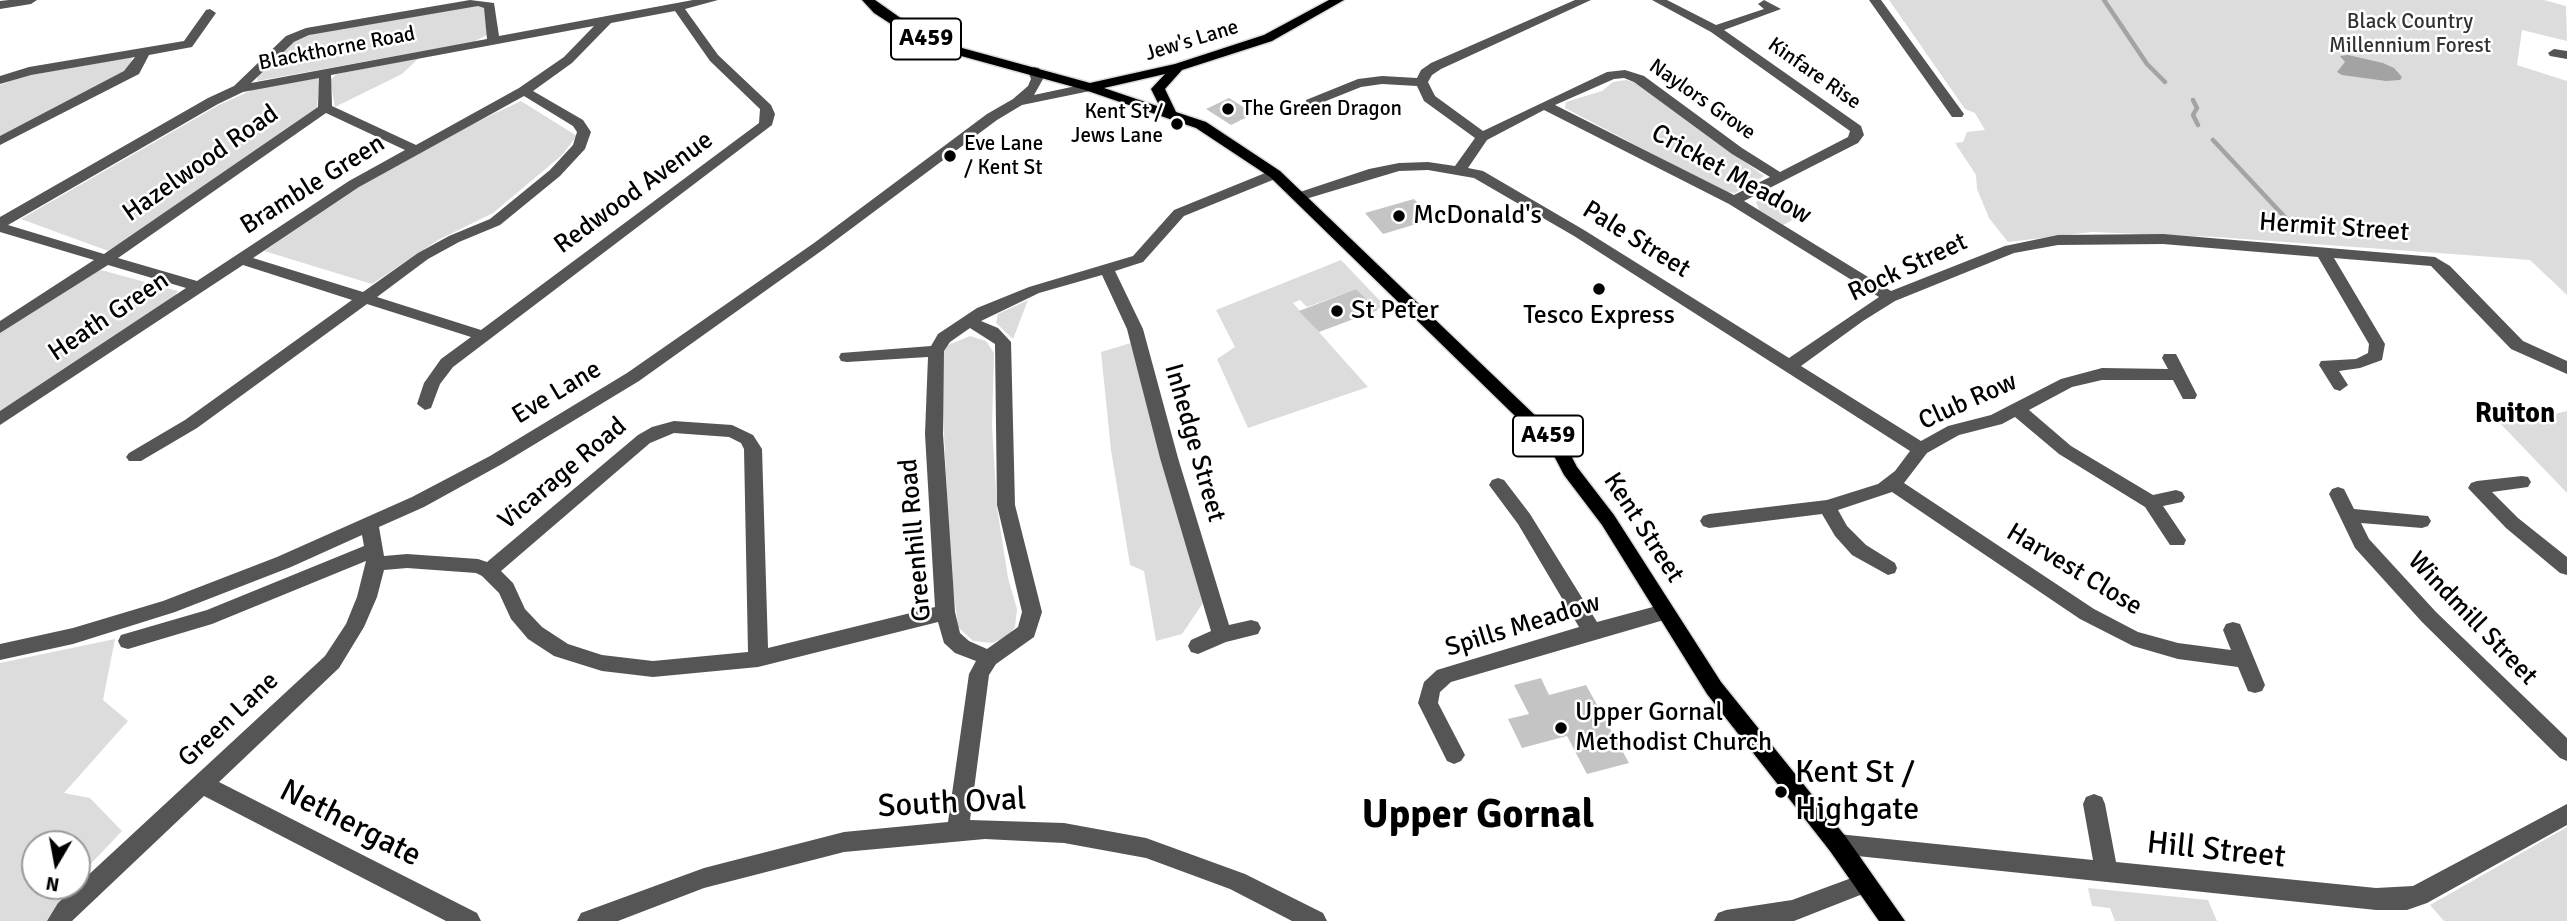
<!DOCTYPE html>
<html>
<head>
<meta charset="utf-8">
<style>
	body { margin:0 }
	#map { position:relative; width:2567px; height:921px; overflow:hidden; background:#fff; font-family:Signika,sans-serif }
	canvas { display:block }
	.north { position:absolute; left:21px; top:830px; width:70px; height:70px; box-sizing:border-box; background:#fff; border:2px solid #999; border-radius:50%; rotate:190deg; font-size:19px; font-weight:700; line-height:28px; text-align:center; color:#000 }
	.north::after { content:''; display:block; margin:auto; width:24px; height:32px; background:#000; clip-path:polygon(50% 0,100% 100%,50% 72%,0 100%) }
</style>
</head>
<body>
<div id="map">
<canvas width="2567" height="921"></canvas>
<div class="north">N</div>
</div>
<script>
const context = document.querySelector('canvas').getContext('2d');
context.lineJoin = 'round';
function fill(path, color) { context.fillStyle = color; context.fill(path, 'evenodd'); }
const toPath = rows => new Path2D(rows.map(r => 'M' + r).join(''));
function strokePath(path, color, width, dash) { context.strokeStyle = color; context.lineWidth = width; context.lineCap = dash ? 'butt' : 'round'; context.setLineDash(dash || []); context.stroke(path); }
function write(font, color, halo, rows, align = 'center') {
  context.font = font + ' Signika,sans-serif'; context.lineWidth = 5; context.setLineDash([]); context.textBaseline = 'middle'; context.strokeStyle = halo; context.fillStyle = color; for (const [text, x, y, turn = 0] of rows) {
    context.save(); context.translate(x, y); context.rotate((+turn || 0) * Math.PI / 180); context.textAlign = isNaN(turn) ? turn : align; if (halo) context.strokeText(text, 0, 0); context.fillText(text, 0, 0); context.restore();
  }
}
const green = toPath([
	[1889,0,2544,0,2566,6,2567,41,2522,30,2517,65,2567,81,2567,295,2530,260,2493,257,2216,237,2092,232,2008,242,1989,218,1977,189,1976,175,1955,143,1963,142,1967,132,1985,130,1975,113,1965,109],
	[478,5,484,8,487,35,473,42,257,81,258,73,291,44,313,33],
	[132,57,130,69,0,137,0,85,24,76],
	[419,58,402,74,335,107,330,80,337,74],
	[320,76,317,108,111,252,21,219,219,105,259,87],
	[1626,80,1638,83,1764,176,1735,193,1725,192,1565,108,1566,102,1602,91,1613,82],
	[521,101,577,136,561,156,493,213,438,240,372,284,264,251,365,183,470,125],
	[1768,192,1784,201,1804,214,1783,225,1759,210,1756,202],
	[1341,260,1385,306,1377,309,1356,289,1307,307,1300,300,1293,303,1368,387,1248,428,1217,359,1235,347,1216,310],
	[101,270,178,291,172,300,0,412,0,332,81,278],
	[1028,300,1013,339,996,323,998,314],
	[970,336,986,341,994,353,992,426,997,507,1008,578,1017,609,1015,627,1008,636,992,643,973,641,958,627,951,571,940,356,946,346],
	[1131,343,1203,603,1182,634,1156,641,1144,571,1130,565,1111,450,1101,352],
	[2567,411,2567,493,2494,417,2538,418],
	[115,639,103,700,128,721,64,793,90,798,122,831,84,871,60,921,0,921,0,663],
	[35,844,77,844,77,886,35,886],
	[2567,827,2567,921,2444,921,2430,905],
	[2088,888,2208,900,2217,921,2115,921,2110,908,2092,906]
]);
const water = toPath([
	[2348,55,2383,63,2394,68,2402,77,2400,80,2386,81,2342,75,2337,72,2345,62,2340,56]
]);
const stream = toPath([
	[2104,0,2147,64,2165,82],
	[2193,100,2197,108,2193,115,2198,125],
	[2213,140,2295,228]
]);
const building = toPath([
	[1229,98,1248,110,1243,112,1249,116,1231,125,1206,109],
	[1414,199,1433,219,1383,234,1365,213],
	[1356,289,1378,310,1319,332,1299,311],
	[1541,678,1549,695,1586,685,1629,763,1587,774,1567,736,1522,748,1508,719,1529,714,1514,685]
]);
const minor = toPath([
	[9,0,37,0,31,4,0,9,0,1,9,0],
	[470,0,494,3,499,36,693,0,718,0,685,9,718,55,771,105,775,114,772,125,453,367,440,384,431,408,425,410,417,404,424,383,441,359,471,337,367,304,197,428,141,461,129,461,126,457,129,453,185,420,352,300,243,265,0,425,0,411,186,288,108,265,0,333,0,321,94,260,0,232,0,217,208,98,234,86,286,36,306,28,470,0],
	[478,6,484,8,487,39,251,83,294,42,309,35,478,6],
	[675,11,710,61,760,109,759,123,481,330,377,297,428,259,459,242,500,225,560,176,585,149,591,132,583,120,533,91,572,63,611,23,675,11],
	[594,26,564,57,519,88,416,145,332,106,331,75,594,26],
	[319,78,318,107,104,254,8,225,218,104,243,92,319,78],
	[524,96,573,126,577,132,573,145,550,170,490,219,449,236,418,253,363,292,253,258,359,187,524,96],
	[326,113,405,150,349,181,197,281,118,258,326,113],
	[1575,0,1591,0,1441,69,1432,75,1428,82,1435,96,1483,131,1607,72,1625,70,1644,76,1742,148,1780,172,1848,137,1850,131,1711,32,1652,0,1667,0,1716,25,1764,9,1758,4,1764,0,1781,9,1724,30,1861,126,1864,135,1858,143,1744,201,1891,291,2005,246,2058,235,2163,234,2435,257,2450,266,2523,341,2567,361,2567,374,2511,349,2431,266,2334,258,2385,344,2382,360,2360,368,2339,371,2348,385,2340,391,2334,389,2319,365,2321,361,2356,359,2368,353,2369,344,2318,257,2163,244,2058,245,2014,253,1895,301,1863,321,1801,366,1921,441,1948,426,1991,415,2061,379,2102,368,2168,369,2162,358,2164,354,2176,354,2197,395,2195,399,2183,399,2173,380,2102,380,2072,387,2029,410,2071,446,2153,495,2176,490,2182,492,2185,497,2182,502,2163,506,2186,540,2184,545,2170,545,2145,507,2059,454,2015,417,2002,424,1959,435,1927,453,1904,483,2094,609,2138,632,2178,643,2231,650,2223,630,2226,624,2233,622,2240,624,2265,685,2262,691,2255,693,2248,691,2238,667,2178,659,2133,646,2080,619,1892,492,1838,510,1847,526,1866,545,1895,563,1897,568,1895,573,1888,575,1852,555,1835,536,1822,514,1709,528,1703,526,1700,521,1703,516,1709,514,1827,500,1878,484,1895,471,1910,451,1574,236,1474,178,1428,170,1399,171,1299,201,1292,197,1294,194,1369,169,1399,163,1428,162,1455,166,1475,138,1424,101,1417,86,1382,84,1361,87,1311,107,1306,106,1306,100,1358,79,1382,76,1417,78,1421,70,1431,63,1575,0],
	[1624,78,1634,82,1732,154,1770,177,1734,195,1555,105,1614,79,1624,78],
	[1544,110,1729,204,1879,297,1789,358,1584,230,1483,171,1468,168,1487,140,1544,110],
	[1869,0,1881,0,1964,114,1962,117,1952,117,1869,0],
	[210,9,216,13,192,47,149,55,139,74,0,145,0,136,124,71,135,57,31,75,0,84,0,76,29,67,184,41,206,10,210,9],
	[2554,49,2567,51,2567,59,2550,56,2548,53,2554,49],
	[1034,67,1039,68,1043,79,1034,95,1090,83,1096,87,1090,91,1022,105,997,120,824,249,639,381,502,464,424,507,379,527,384,556,407,554,478,559,487,562,638,435,652,427,674,421,732,425,753,435,762,449,768,648,935,607,925,434,928,357,847,362,841,361,839,357,841,353,931,346,938,334,977,308,1029,287,1133,256,1174,210,1270,171,1280,171,1280,177,1184,216,1143,262,1115,271,1143,329,1178,458,1229,625,1251,620,1258,622,1261,628,1258,634,1226,642,1198,654,1191,652,1188,646,1191,640,1211,631,1160,458,1127,329,1102,275,1039,293,981,321,998,328,1011,342,1015,505,1042,612,1034,637,996,664,989,675,970,820,1064,823,1146,838,1245,874,1323,913,1327,921,1292,921,1230,889,1146,858,1064,843,985,839,844,852,704,888,618,921,577,921,581,913,704,868,844,832,948,822,969,674,976,661,955,653,944,643,938,622,758,667,653,677,602,671,554,656,528,639,511,619,499,593,482,576,476,573,407,568,384,570,377,597,364,627,339,668,219,782,477,913,481,921,446,921,204,796,72,921,47,921,58,903,325,656,346,624,357,597,366,561,212,624,128,649,121,647,118,641,121,635,207,610,364,546,362,535,291,567,175,612,73,644,0,660,0,644,73,628,163,601,277,557,412,497,490,456,627,373,814,243,987,114,1013,99,1028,86,1031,79,1028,71,1034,67],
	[970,328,995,344,997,505,1022,612,1018,627,987,649,969,641,960,633,955,612,943,434,944,351,950,342,970,328],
	[674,433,729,437,741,443,744,449,748,652,653,661,602,655,568,644,542,627,525,609,513,583,501,571,650,443,674,433],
	[2522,476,2528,477,2531,482,2528,487,2492,492,2518,518,2567,557,2567,575,2560,573,2506,528,2468,488,2471,483,2477,481,2522,476],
	[1498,478,1504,480,1530,514,1597,622,1664,604,1671,607,1674,612,1671,617,1664,620,1451,682,1440,692,1438,703,1465,755,1461,761,1454,764,1447,761,1418,703,1424,682,1437,670,1579,627,1518,524,1489,485,1492,480,1498,478],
	[2338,487,2344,489,2354,509,2428,516,2431,521,2428,526,2422,528,2361,523,2369,539,2436,612,2567,738,2567,761,2560,758,2422,622,2355,548,2329,494,2332,489,2338,487],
	[2094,794,2102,797,2105,804,2116,862,2376,888,2413,886,2567,804,2567,825,2427,903,2407,910,2376,910,1838,854,1830,851,1827,844,1830,837,1838,834,2093,860,2083,804,2086,797,2094,794],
	[1865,873,1873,876,1876,883,1873,890,1794,921,1714,921,1718,913,1726,910,1792,900,1865,873]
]);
const major = toPath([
	[862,0,875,0,919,31,951,45,1090,83,1175,64,1264,35,1329,0,1344,0,1272,41,1182,70,1165,89,1176,112,1206,122,1280,171,1565,444,1577,467,1614,515,1721,682,1846,837,1905,921,1879,921,1830,851,1707,694,1602,525,1564,475,1552,452,1270,177,1196,128,1085,90,943,51,911,37,874,13,862,0],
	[1165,74,1151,89,1160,107,1104,88,1165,74]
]);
const markers = [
	[1228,109,7,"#000"],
	[1177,124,7,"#000"],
	[950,156,7,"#000"],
	[1399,216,7,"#000"],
	[1599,289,7,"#000"],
	[1337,311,7,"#000"],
	[1561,728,7,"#000"],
	[1781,792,7,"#000"]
];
const farParknames = [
	["Black Country",2410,22],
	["Millennium Forest",2410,46]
];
const farStreetnames = [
	["Jew's Lane",1192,41,-17],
	["Blackthorne Road",337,49,-11],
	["Kinfare Rise",1814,74,35],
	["Naylors Grove",1702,100,35]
];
const farPoinames = [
	["The Green Dragon",1242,109],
	["Kent St /",1163,112,"right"],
	["Jews Lane",1163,136,"right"],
	["Eve Lane",964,144],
	["/ Kent St",964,168]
];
const shields = [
	[926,39,70],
	[1548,436,70]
];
const shieldNames = [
	["A459",926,39],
	["A459",1548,436]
];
const streetNames = [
	["Hazelwood Road",201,164,-35],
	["Cricket Meadow",1731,175,29],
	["Bramble Green",313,185,-32],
	["Redwood Avenue",634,193,-36],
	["Hermit Street",2334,228,4],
	["Pale Street",1636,240,32],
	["Rock Street",1908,268,-25],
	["Heath Green",109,317,-34],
	["Eve Lane",557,393,-31],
	["Club Row",1968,402,-24],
	["Inhedge Street",1194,443,74],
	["Vicarage Road",563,474,-40],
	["Kent Street",1643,528,57],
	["Greenhill Road",916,540,-95],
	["Harvest Close",2074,570,31],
	["Windmill Street",2472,619,46],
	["Spills Meadow",1523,626,-17],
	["Green Lane",229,720,-43]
];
const poiNames = [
	["McDonald's",1413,216],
	["St Peter",1351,311],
	["Tesco Express",1599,316,"center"],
	["Upper Gornal",1575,713],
	["Methodist Church",1575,743]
];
const neighbourhoodNames = [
	["Ruiton",2515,415]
];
const nearPoinames = [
	["Kent St /",1795,774],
	["Highgate",1795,811]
];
const nearStreetnames = [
	["South Oval",952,804,-3],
	["Nethergate",350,824,27],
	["Hill Street",2216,851,6]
];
const nearDistrictnames = [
	["Upper Gornal",1478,816]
];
fill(green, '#dcdcdc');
fill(water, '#a3a3a3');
strokePath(stream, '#a3a3a3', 4.5);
fill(building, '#c4c4c4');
strokePath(major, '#dbdbdb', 3);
fill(minor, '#555');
fill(major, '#000');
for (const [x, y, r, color] of markers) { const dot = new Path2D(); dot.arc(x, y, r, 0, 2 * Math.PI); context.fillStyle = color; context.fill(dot); strokePath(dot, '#fff', 2.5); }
write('21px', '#333', '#fff', farParknames);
write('21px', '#000', '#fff', farStreetnames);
write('21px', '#000', '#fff', farPoinames, 'left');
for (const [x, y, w] of shields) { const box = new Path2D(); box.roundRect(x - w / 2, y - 20.5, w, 41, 5); context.fillStyle = '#fff'; context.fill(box); strokePath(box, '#000', 2); }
write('bold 24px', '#000', null, shieldNames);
write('26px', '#000', '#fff', streetNames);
write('26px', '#000', '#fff', poiNames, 'left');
write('bold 28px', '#000', '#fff', neighbourhoodNames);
write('32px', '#000', '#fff', nearPoinames, 'left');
write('32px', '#000', '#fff', nearStreetnames);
write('bold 40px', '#000', '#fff', nearDistrictnames);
</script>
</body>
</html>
